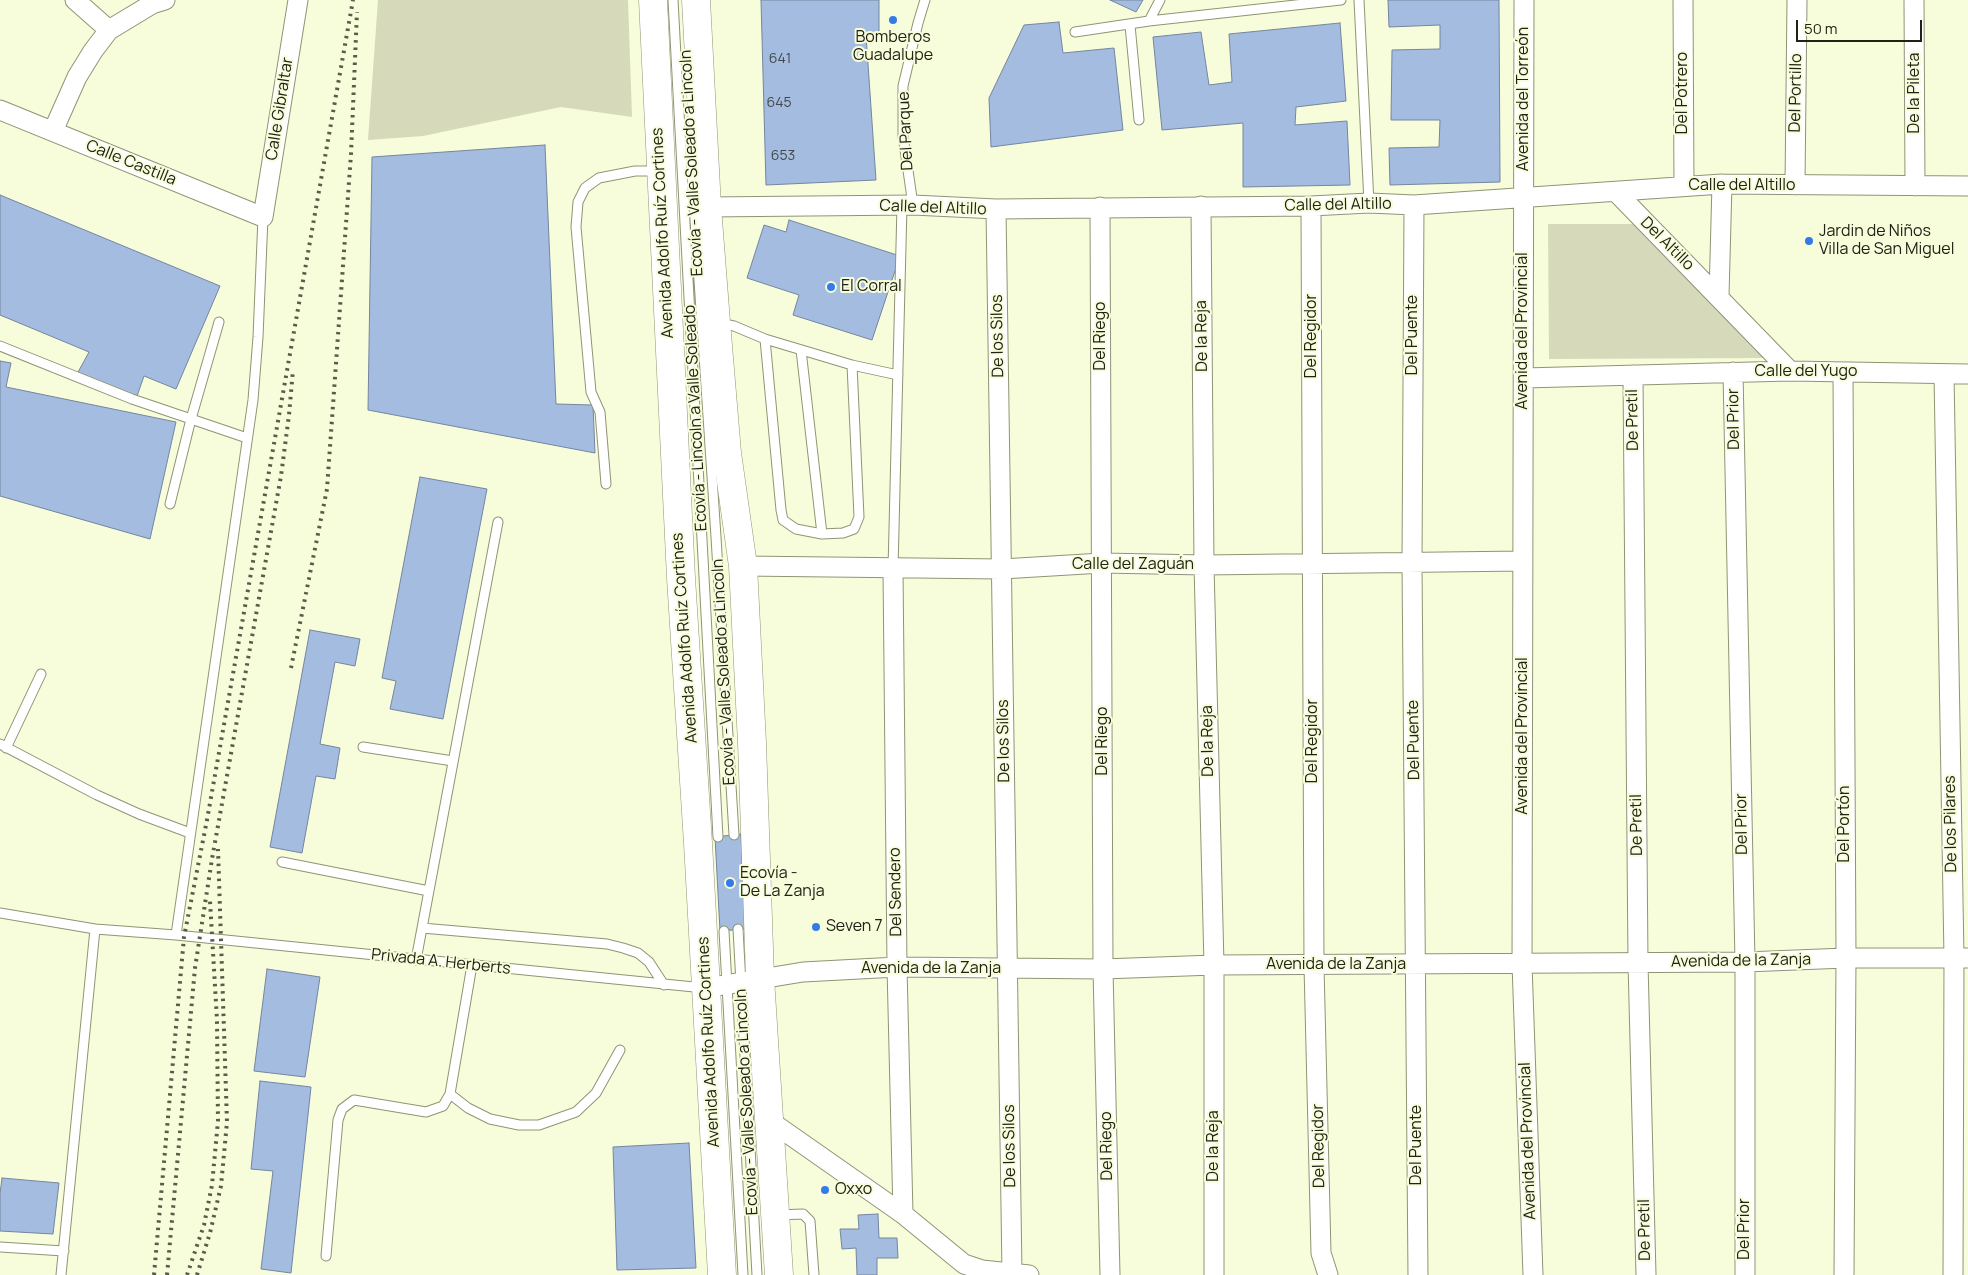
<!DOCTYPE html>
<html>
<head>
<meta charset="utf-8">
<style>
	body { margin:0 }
	#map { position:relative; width:1968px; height:1275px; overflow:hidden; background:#f7fcda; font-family:Manrope,sans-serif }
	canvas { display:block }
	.scale { position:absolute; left:1796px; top:20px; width:126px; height:22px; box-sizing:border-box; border:2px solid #212216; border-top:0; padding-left:6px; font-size:15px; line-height:18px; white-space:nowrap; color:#212216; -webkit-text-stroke:4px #f7fcda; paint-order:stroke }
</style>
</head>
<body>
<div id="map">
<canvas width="1968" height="1275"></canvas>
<div class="scale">50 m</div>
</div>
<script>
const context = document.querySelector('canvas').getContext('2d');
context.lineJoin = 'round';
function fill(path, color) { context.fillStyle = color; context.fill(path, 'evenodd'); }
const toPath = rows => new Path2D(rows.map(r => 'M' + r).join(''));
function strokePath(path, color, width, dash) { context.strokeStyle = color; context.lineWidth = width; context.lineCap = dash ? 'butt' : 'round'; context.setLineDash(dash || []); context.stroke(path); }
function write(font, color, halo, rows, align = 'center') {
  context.font = font + ' Manrope,sans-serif'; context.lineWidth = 4; context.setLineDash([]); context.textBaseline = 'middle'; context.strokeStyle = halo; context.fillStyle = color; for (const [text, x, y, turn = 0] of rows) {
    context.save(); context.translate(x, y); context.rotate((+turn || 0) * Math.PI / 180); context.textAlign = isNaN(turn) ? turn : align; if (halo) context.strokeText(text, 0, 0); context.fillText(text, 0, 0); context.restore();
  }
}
const green = toPath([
	[378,0,628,0,632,117,561,107,423,136,368,140],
	[1548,224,1636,224,1764,358,1549,359]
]);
const building = toPath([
	[761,0,879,0,879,34,866,35,876,180,766,185,761,0],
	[1110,0,1143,0,1136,12,1110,0],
	[1388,0,1499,0,1500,182,1390,185,1389,148,1439,147,1440,120,1391,120,1392,50,1440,49,1440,25,1389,27,1388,0],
	[1059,22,1063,53,1114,48,1123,130,991,147,989,98,1024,25,1059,22],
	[1340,23,1346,101,1296,107,1295,125,1347,121,1350,185,1243,187,1243,123,1162,130,1153,37,1201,32,1209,85,1232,82,1229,34,1340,23],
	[545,145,556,404,593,405,595,453,368,410,372,157,545,145],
	[0,195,220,286,176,389,144,376,136,399,77,374,89,352,0,315,0,195],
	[789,220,900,256,872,340,793,315,799,295,747,278,764,225,786,232,789,220],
	[0,361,11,363,6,387,176,422,150,539,0,496,0,361],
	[420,477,487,489,443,719,390,709,396,681,382,678,420,477],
	[310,630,360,639,355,666,335,662,320,744,340,748,335,779,316,776,302,853,270,847,310,630],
	[741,834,745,929,720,931,715,837,741,834],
	[267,969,320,977,305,1077,254,1071,267,969],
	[260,1081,311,1087,291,1273,261,1269,273,1171,251,1169,260,1081],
	[689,1143,696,1268,617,1270,613,1147,689,1143],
	[2,1178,59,1183,53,1234,0,1231,0,1194,2,1178],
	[878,1214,879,1238,897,1238,898,1258,877,1258,877,1275,857,1275,856,1248,842,1249,840,1229,859,1229,858,1215,878,1214]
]);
const lane = toPath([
	[673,0,718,837],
	[1359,0,1369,203],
	[1149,21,1160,0],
	[1130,25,1139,120],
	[1075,32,1149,21,1341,0],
	[690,144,716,537,734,835],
	[913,205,903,136,903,86,918,23,925,0],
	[719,323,734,326,765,339,852,365,898,375],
	[765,339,781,510,783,520,796,529,822,534,843,533,854,529,859,517,852,365],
	[0,346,132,399,247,438],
	[801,350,822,534],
	[606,484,600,412,591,392,576,227,578,202,585,188,599,178,635,171,657,171],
	[170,504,191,419,219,322],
	[498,522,422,928,607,944,623,948,638,953,649,962,664,985],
	[893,569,902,205],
	[0,744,97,795,139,814,190,833],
	[363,747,453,761],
	[6,748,41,674],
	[282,862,429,891],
	[0,913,95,929,176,935,704,988],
	[738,929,757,1275],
	[724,931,743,1275],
	[176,935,253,400,258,337,263,217],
	[416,960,422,928],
	[450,1094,468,1108,490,1119,519,1125,539,1125,576,1112,596,1093,620,1050],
	[777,1215,803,1214,810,1221,814,1275],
	[0,1247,64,1251],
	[326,1256,338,1120,342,1109,354,1100,426,1112,443,1106,450,1094,472,965],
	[61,1275,95,929]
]);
const street = toPath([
	[75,0,109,30],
	[1524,0,1522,964,1533,1275],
	[1683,0,1684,186],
	[1914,0,1915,186],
	[0,110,263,217,298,0],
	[53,131,77,77,93,51,109,30,152,4,165,0],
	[1795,185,1797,0],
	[1616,192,1790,371],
	[1414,205,1412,564,1418,1275],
	[1201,206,1204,565,1214,965,1214,1275],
	[1311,206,1314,966,1321,1253,1328,1275],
	[707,207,913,205,996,209,1311,206,1369,203,1414,205,1722,184,1968,186],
	[1100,207,1103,969,1110,1275],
	[996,209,1012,1273],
	[1719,296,1722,184],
	[1733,372,1745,962,1745,1275],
	[1843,373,1846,958,1844,1275],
	[1944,374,1954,958,1953,1275],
	[1633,375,1638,963,1646,1275],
	[1524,378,1790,371,1968,374],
	[743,566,1002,569,1102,563,1204,565,1523,561],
	[893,569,897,967,903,1214],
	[706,988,803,972,897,967,1103,969,1214,965,1745,962,1846,958,1968,958],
	[770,1121,903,1214,964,1264,982,1270,1029,1275]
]);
const primary = toPath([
	[653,0,681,578,698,843,722,1275],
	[696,0,707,207,716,322,727,453,743,566,752,743,760,978,779,1275]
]);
const rail = toPath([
	[291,668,327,489,351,154,357,12],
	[154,1275,184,937,207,820,353,0],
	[167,1275,195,968,212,859,281,476,289,415,293,370],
	[187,1275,204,1225,212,1185,218,1121,217,1020,210,901],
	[197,1275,210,1233,221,1186,227,1122,218,849]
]);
const markers = [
	[893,20,5,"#347ae8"],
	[1809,241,5,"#347ae8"],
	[831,287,5,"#347ae8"],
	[730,883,5,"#347ae8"],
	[816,927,5,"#347ae8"],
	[825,1190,5,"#347ae8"]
];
const numberNames = [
	["641",780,59],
	["645",779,103],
	["653",783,156]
];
const poiNames = [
	["Bomberos",893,38,"center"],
	["Guadalupe",893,56,"center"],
	["Jardin de Niños",1819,232],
	["Villa de San Miguel",1819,250],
	["El Corral",841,287],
	["Ecovía -",740,874],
	["De La Zanja",740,892],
	["Seven 7",826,927],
	["Oxxo",835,1190]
];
const streetNames = [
	["Del Potrero",1683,93,-90],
	["Del Portillo",1796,93,-89],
	["De la Pileta",1915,93,-90],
	["Avenida del Torreón",1524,99,-90],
	["Calle Gibraltar",280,109,-81],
	["Del Parque",906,131,-93],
	["Calle Castilla",131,163,22],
	["Ecovía - Valle Soleado a Lincoln",692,163,-93],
	["Calle del Altillo",1742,186],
	["Calle del Altillo",1338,205,-1],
	["Calle del Altillo",933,208,2],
	["Avenida Adolfo Ruíz Cortines",663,233,-93],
	["Del Altillo",1667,244,45],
	["Avenida del Provincial",1523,331,-90],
	["Del Puente",1413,335,-90],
	["De los Silos",998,336,-91],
	["Del Riego",1101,336,-90],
	["De la Reja",1202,336,-91],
	["Del Regidor",1312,336,-90],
	["Calle del Yugo",1806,372],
	["Ecovía - Lincoln a Valle Soleado",696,418,-93],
	["Del Prior",1734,419,-91],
	["De Pretil",1633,420,-91],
	["Calle del Zaguán",1133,565],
	["Avenida Adolfo Ruíz Cortines",685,638,-94],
	["Ecovía - Valle Soleado a Lincoln",724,672,-93],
	["Avenida del Provincial",1523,736,-90],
	["Del Puente",1414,740,-91],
	["De los Silos",1004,741,-91],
	["Del Riego",1103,741,-90],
	["De la Reja",1208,741,-91],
	["Del Regidor",1313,741,-90],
	["Del Prior",1742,824,-91],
	["Del Portón",1845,824,-90],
	["De los Pilares",1951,824,-91],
	["De Pretil",1637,825,-91],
	["Del Sendero",896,892,-91],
	["Avenida de la Zanja",1741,961,-1],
	["Privada A. Herberts",441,962,6],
	["Avenida de la Zanja",1336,965],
	["Avenida de la Zanja",931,969],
	["Avenida Adolfo Ruíz Cortines",709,1042,-93],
	["Ecovía - Valle Soleado a Lincoln",747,1102,-93],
	["Avenida del Provincial",1528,1141,-92],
	["Del Puente",1417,1145,-90],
	["De los Silos",1010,1146,-91],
	["Del Riego",1107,1146,-91],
	["De la Reja",1214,1146,-90],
	["Del Regidor",1319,1146,-91],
	["Del Prior",1745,1229,-90],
	["De Pretil",1645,1230,-91]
];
fill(green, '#d6dabb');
fill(building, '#a4bce0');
strokePath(building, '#74859f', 1);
strokePath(lane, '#909475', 11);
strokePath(street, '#909475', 21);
strokePath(primary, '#909475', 29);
strokePath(lane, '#fff', 9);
strokePath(street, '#fff', 19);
strokePath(primary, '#fff', 28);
strokePath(rail, '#5a5c4a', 4, [2.5, 5]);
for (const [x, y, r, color] of markers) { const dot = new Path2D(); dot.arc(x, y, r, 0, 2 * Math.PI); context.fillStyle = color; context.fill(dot); strokePath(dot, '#f7fcda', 2); }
write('14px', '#424848', null, numberNames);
write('16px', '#212216', '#f7fcda', poiNames, 'left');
write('16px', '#212216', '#f7fcda', streetNames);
</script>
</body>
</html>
